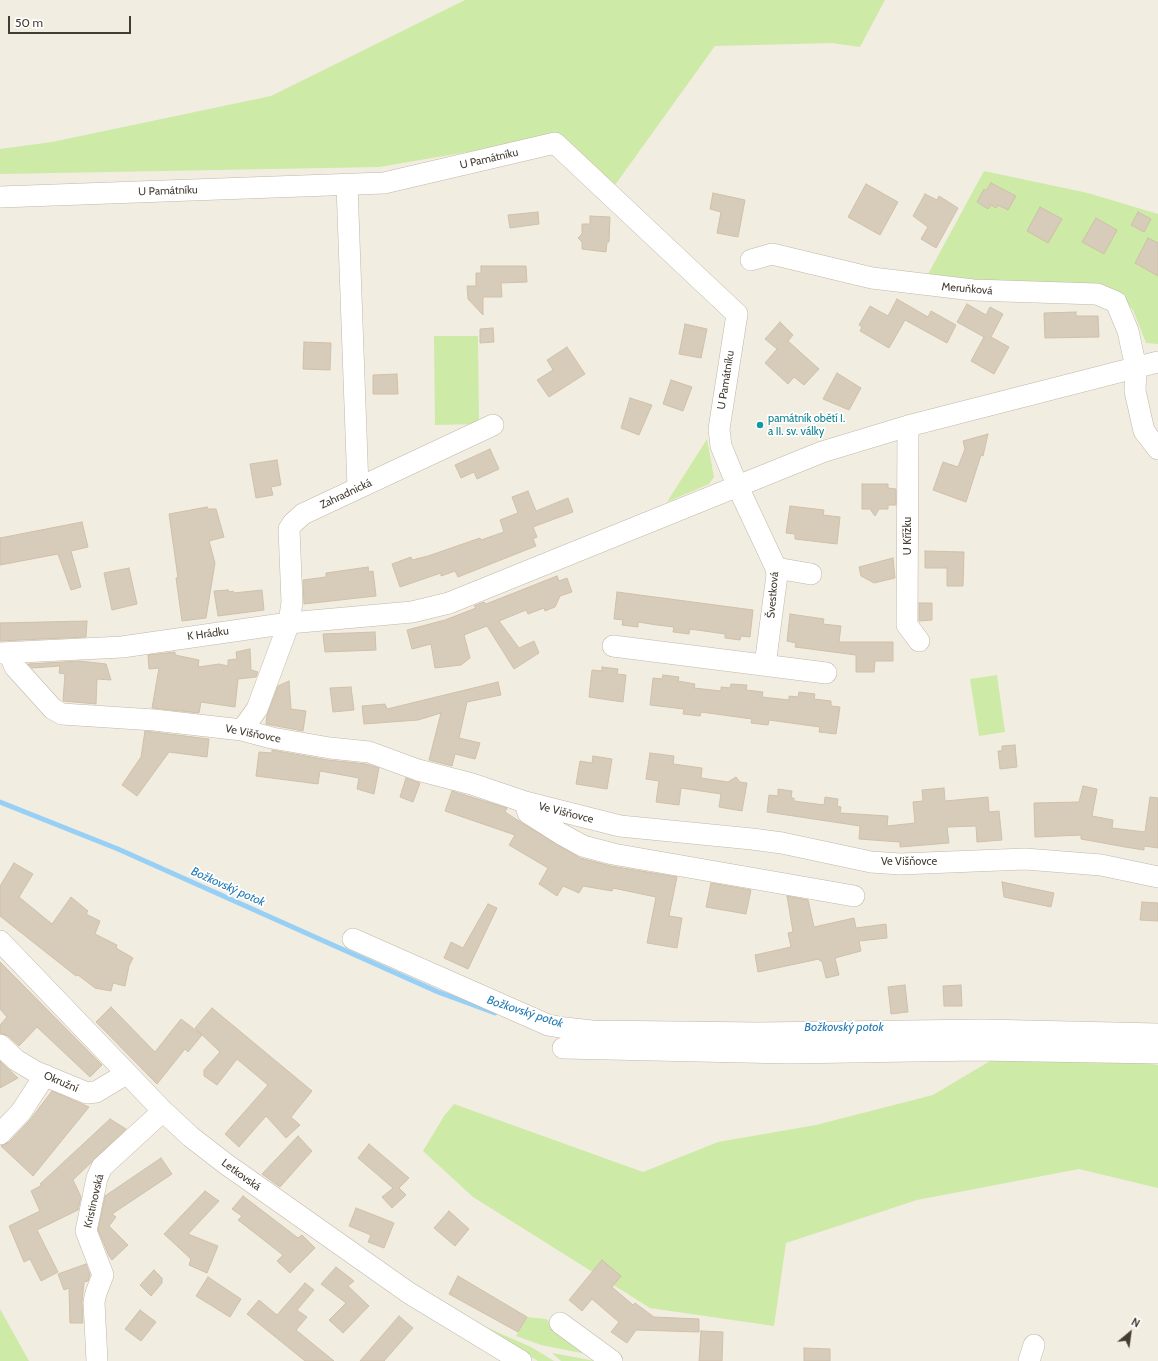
<!DOCTYPE html>
<html>
<head>
<meta charset="utf-8">
<style>
	body { margin:0 }
	#map { position:relative; width:1158px; height:1361px; overflow:hidden; background:#f2ede1; font-family:Cabin,sans-serif }
	canvas { display:block }
	.north { position:absolute; left:1110px; top:1313px; width:40px; height:40px; -webkit-text-stroke:3px #fff; paint-order:stroke; rotate:29deg; font-size:11px; font-weight:700; line-height:16px; text-align:center; color:#443c32 }
	.north::after { content:''; display:block; margin:auto; width:14px; height:18px; background:#443c32; clip-path:polygon(50% 0,100% 100%,50% 72%,0 100%) }
	.scale { position:absolute; left:8px; top:16px; width:123px; height:18px; box-sizing:border-box; border:2px solid #443c32; border-top:0; padding-left:5px; font-size:12px; line-height:14px; white-space:nowrap; color:#443c32; -webkit-text-stroke:3px #fff; paint-order:stroke }
</style>
</head>
<body>
<div id="map">
<canvas width="1158" height="1361"></canvas>
<div class="north">N</div>
<div class="scale">50 m</div>
</div>
<script>
const context = document.querySelector('canvas').getContext('2d');
context.lineJoin = 'round';
function fill(path, color) { context.fillStyle = color; context.fill(path, 'evenodd'); }
const toPath = rows => new Path2D(rows.map(r => 'M' + r).join(''));
function strokePath(path, color, width, dash) { context.strokeStyle = color; context.lineWidth = width; context.lineCap = dash ? 'butt' : 'round'; context.setLineDash(dash || []); context.stroke(path); }
function write(font, color, halo, rows, align = 'center') {
  context.font = font + ' Cabin,sans-serif'; context.lineWidth = 3.5; context.setLineDash([]); context.textBaseline = 'middle'; context.strokeStyle = halo; context.fillStyle = color; for (const [text, x, y, turn = 0] of rows) {
    context.save(); context.translate(x, y); context.rotate((+turn || 0) * Math.PI / 180); context.textAlign = isNaN(turn) ? turn : align; if (halo) context.strokeText(text, 0, 0); context.fillText(text, 0, 0); context.restore();
  }
}
const green = toPath([
	[465,0,885,0,860,47,832,43,715,46,615,185,556,137,379,167,0,174,0,149,52,142,271,96],
	[984,171,1088,193,1158,214,1158,344,1146,343,1133,310,1119,294,1106,286,1095,283,974,282,927,276],
	[434,336,478,336,479,424,435,425],
	[707,439,714,477,709,484,667,502],
	[997,675,1005,732,979,736,970,679],
	[1027,1039,1158,1065,1158,1188,1079,1169,917,1200,786,1243,774,1326,650,1308,473,1197,423,1151,444,1116,454,1104,643,1172,718,1142,816,1125,933,1095],
	[0,1309,29,1361,0,1361],
	[463,1317,531,1347,554,1361,538,1361],
	[527,1317,546,1319,592,1353,591,1355,541,1345,516,1336],
	[552,1353,595,1361,561,1361]
]);
const stream = toPath([
	[0,802,118,849,438,992,495,1013]
]);
const building = toPath([
	[991,183,1016,196,1008,210,998,205,996,208,991,205,988,209,977,202,984,189,986,191,991,183],
	[866,184,898,202,880,235,848,217,866,184],
	[713,193,745,200,738,237,717,233,721,212,710,209,713,193],
	[925,194,937,200,939,196,958,208,936,248,921,239,928,227,913,216,925,194],
	[1040,207,1062,219,1048,243,1027,231,1040,207],
	[538,212,539,224,510,228,508,215,538,212],
	[1138,212,1151,219,1144,232,1131,225,1138,212],
	[590,216,610,217,609,242,607,242,606,252,582,249,582,242,578,238,582,234,582,224,590,224,590,216],
	[1096,218,1117,230,1104,254,1082,242,1096,218],
	[1148,238,1158,243,1158,276,1135,263,1148,238],
	[481,266,526,266,527,282,501,283,502,297,483,297,483,315,468,299,467,286,476,286,476,273,481,273,481,266],
	[897,299,928,317,931,311,956,325,947,343,905,320,889,348,860,331,862,327,859,325,870,306,888,316,897,299],
	[967,304,986,315,990,307,1003,314,991,337,1009,347,994,374,971,361,984,337,957,322,967,304],
	[1076,312,1076,316,1098,316,1099,337,1045,338,1044,313,1076,312],
	[780,322,793,335,788,341,819,369,804,385,794,377,788,384,765,363,777,349,765,339,780,322],
	[685,324,707,329,701,358,679,354,685,324],
	[493,328,494,342,480,343,480,329,493,328],
	[304,342,331,343,330,370,303,369,304,342],
	[567,347,585,374,549,397,537,380,553,370,547,360,567,347],
	[837,373,861,388,849,410,823,399,837,373],
	[397,374,398,394,373,394,373,375,397,374],
	[671,380,692,387,683,411,663,404,671,380],
	[630,398,652,405,639,435,621,428,630,398],
	[988,434,983,456,981,455,966,502,933,490,943,462,958,467,965,449,963,441,988,434],
	[490,449,499,469,477,479,474,472,461,478,455,465,490,449],
	[277,460,281,485,271,487,273,495,256,498,250,464,277,460],
	[862,484,888,484,888,488,896,489,896,505,888,505,888,509,879,509,875,516,870,509,862,509,862,484],
	[528,491,536,511,568,498,573,512,533,527,537,537,533,539,536,546,458,577,455,571,441,576,441,573,400,587,392,564,411,557,412,560,428,556,480,538,481,540,504,532,500,520,518,513,512,497,528,491],
	[790,506,824,510,823,515,840,517,837,544,795,539,795,534,786,533,790,506],
	[207,507,208,509,216,509,224,537,209,541,215,563,206,618,182,621,176,578,178,578,169,514,207,507],
	[82,522,88,547,71,551,81,587,71,590,58,554,0,565,0,538,82,522],
	[925,551,964,552,963,586,947,586,947,568,925,568,925,551],
	[893,558,895,578,874,583,861,576,859,567,893,558],
	[368,567,369,572,373,571,376,596,304,604,303,580,326,577,326,573,368,567],
	[129,568,137,604,112,610,104,573,129,568],
	[557,576,559,581,567,578,572,592,560,596,555,607,545,611,544,608,528,614,526,610,499,621,519,648,534,641,539,653,514,669,487,626,464,635,470,658,461,665,435,668,431,644,412,649,407,630,445,620,476,608,474,606,484,602,486,604,557,576],
	[228,590,230,592,233,591,234,593,262,590,264,610,218,616,214,591,228,590],
	[617,592,753,610,750,637,741,636,740,640,725,638,725,634,690,629,689,634,673,632,674,627,657,625,638,622,638,627,622,625,623,620,614,619,617,592],
	[919,603,932,603,932,620,919,621,919,603],
	[790,614,824,619,823,624,841,626,839,642,893,642,893,661,875,661,874,672,856,672,856,655,795,647,796,643,787,641,790,614],
	[87,621,86,637,0,641,0,623,87,621],
	[375,632,376,650,325,652,323,634,375,632],
	[250,649,251,670,258,672,256,677,238,679,235,707,201,702,199,713,152,708,159,668,149,669,148,655,175,652,175,655,199,660,198,667,219,664,228,666,228,660,237,659,236,652,250,649],
	[80,661,106,664,111,680,97,679,96,704,63,701,65,674,59,673,60,666,32,668,28,664,80,661],
	[602,667,618,669,617,674,626,675,623,702,589,697,592,670,602,671,602,667],
	[663,675,679,677,678,681,695,684,694,688,721,691,721,687,730,688,731,684,747,685,746,690,763,692,762,697,789,700,789,696,798,697,799,692,815,694,814,699,831,701,831,706,840,707,836,734,819,732,820,727,769,720,768,725,751,723,752,719,701,712,700,716,683,714,684,709,650,705,653,678,662,679,663,675],
	[289,681,291,709,306,711,303,731,266,724,267,715,278,686,289,681],
	[498,682,501,695,467,702,459,738,480,743,475,759,455,754,452,766,429,760,441,713,418,720,364,724,362,706,385,704,387,709,498,682],
	[351,687,354,710,333,712,330,688,351,687],
	[145,731,209,739,207,757,169,752,137,796,122,785,141,757,145,731],
	[1015,745,1017,767,1000,769,998,751,1002,751,1002,746,1015,745],
	[272,750,328,760,366,764,379,768,374,794,357,789,359,778,320,771,318,784,256,776,259,752,272,753,272,750],
	[650,753,674,756,673,764,702,768,701,778,728,782,736,777,740,782,747,783,742,811,719,807,721,794,681,788,679,805,656,802,659,781,646,779,650,753],
	[593,756,612,759,607,789,576,784,580,761,592,763,593,756],
	[406,778,420,783,413,802,400,797,406,778],
	[1083,786,1097,789,1092,816,1113,820,1112,828,1145,832,1150,797,1158,798,1158,848,1144,846,1144,850,1125,847,1081,839,1081,835,1035,837,1034,803,1079,802,1083,786],
	[944,788,945,801,988,797,989,812,999,811,1002,840,977,842,976,826,947,827,949,843,900,847,900,842,859,839,860,826,767,812,769,795,778,796,778,789,792,791,791,798,794,798,794,801,824,805,825,797,838,799,837,806,841,807,840,813,888,816,887,826,915,823,913,802,923,801,922,790,944,788],
	[452,791,507,808,505,812,522,823,580,858,611,866,677,877,669,916,682,918,677,948,647,943,656,897,613,888,612,891,583,886,579,893,563,886,557,896,539,884,548,868,509,845,515,835,445,811,452,791],
	[14,863,33,874,19,897,52,924,71,897,88,911,86,914,100,921,95,934,117,945,116,948,133,958,129,966,125,986,113,983,111,991,95,988,78,975,76,976,0,916,0,886,14,863],
	[1002,882,1054,893,1051,907,1004,897,1002,882],
	[711,883,751,890,746,914,706,907,711,883],
	[787,896,808,900,814,927,854,918,856,928,886,924,887,938,859,941,861,951,835,958,839,975,826,978,822,961,820,961,819,959,758,972,755,955,791,947,788,933,793,932,787,896],
	[1142,902,1158,903,1158,921,1140,920,1142,902],
	[488,904,497,908,468,969,444,958,451,942,463,948,488,904],
	[0,962,102,1065,90,1077,37,1027,19,1046,8,1036,0,1033,0,1025,7,1017,0,1009,0,962],
	[905,985,908,1012,891,1014,888,987,905,985],
	[961,985,962,1006,944,1006,943,986,961,985],
	[111,1007,155,1052,181,1019,202,1035,188,1052,185,1049,157,1084,96,1022,111,1007],
	[212,1008,312,1091,291,1117,300,1125,286,1138,266,1116,239,1147,225,1134,268,1085,237,1059,217,1085,204,1076,204,1070,220,1052,195,1028,212,1008],
	[0,1061,18,1078,0,1088,0,1061],
	[52,1091,89,1107,33,1176,1,1146,9,1142,30,1120,52,1091],
	[110,1119,126,1129,73,1180,81,1197,78,1210,37,1230,58,1272,41,1281,30,1259,24,1262,9,1226,40,1211,31,1191,42,1185,40,1184,110,1119],
	[298,1136,312,1151,280,1187,262,1174,298,1136],
	[369,1144,409,1178,399,1188,406,1195,392,1208,382,1197,393,1188,358,1158,369,1144],
	[161,1158,172,1174,112,1214,116,1217,109,1226,128,1245,112,1260,109,1256,98,1230,105,1196,161,1158],
	[205,1191,219,1201,188,1234,218,1246,207,1273,189,1265,191,1259,164,1234,205,1191],
	[243,1196,298,1238,302,1235,315,1248,290,1273,277,1261,283,1255,238,1220,242,1216,232,1209,243,1196],
	[356,1208,394,1223,384,1248,368,1242,371,1235,349,1226,356,1208],
	[449,1211,469,1229,455,1246,434,1228,449,1211],
	[602,1260,621,1276,612,1287,633,1305,635,1303,654,1317,699,1319,699,1332,636,1330,627,1343,611,1332,619,1322,592,1299,582,1311,569,1300,602,1260],
	[86,1264,90,1275,88,1281,84,1282,82,1302,83,1323,70,1323,69,1288,64,1290,58,1274,86,1264],
	[336,1267,354,1281,348,1286,369,1306,343,1333,329,1320,346,1303,321,1284,336,1267],
	[154,1270,162,1278,162,1283,151,1296,140,1285,154,1270],
	[458,1276,527,1317,518,1332,449,1294,458,1276],
	[208,1277,241,1299,230,1317,196,1296,208,1277],
	[305,1283,314,1290,297,1310,307,1317,296,1330,334,1361,305,1361,247,1314,259,1300,277,1315,305,1283],
	[140,1310,156,1322,141,1341,125,1329,140,1310],
	[399,1316,413,1328,384,1361,360,1361,399,1316],
	[701,1331,723,1332,722,1361,699,1361,701,1331],
	[804,1348,830,1349,830,1361,804,1361,804,1348]
]);
const minor = toPath([
	[347,185,358,488],
	[0,197,384,183,555,143,737,314,719,429,721,446,737,485,776,568,777,575,765,665],
	[751,260,772,254,872,278,973,290,1097,294,1116,302,1128,331,1136,368,1135,391,1144,431,1158,449],
	[908,426,907,625,919,641],
	[776,568,811,574],
	[613,646,826,673],
	[0,653,122,647,289,623,412,612,449,603,822,452,908,426,1158,362],
	[9,653,15,667,53,709,62,714,154,720,242,730,272,738,330,748,369,752,418,770,472,784,525,802,620,826,752,839,782,843,871,862,900,864,1025,859,1101,865,1158,877],
	[242,730,257,709,289,623,292,602,289,529,293,523,303,514,493,425],
	[525,803,528,813,561,834,583,846,613,854,854,896],
	[353,939,548,1025,565,1028,592,1031,759,1033,983,1030,1158,1034],
	[0,941,163,1111,191,1137,226,1164,409,1293,521,1361],
	[0,1045,16,1060,36,1072,87,1093,96,1092,126,1074],
	[563,1048,789,1053,977,1050,1158,1053],
	[0,1134,21,1112,45,1075],
	[560,1323,612,1361],
	[97,1361,94,1302,96,1293,103,1275,86,1231,97,1178,102,1167,163,1111],
	[1029,1361,1034,1345]
]);
const markers = [
	[760,425,4,"#0f9aa8"]
];
const streetNames = [
	["U Památníku",489,159,-13],
	["U Památníku",168,191,-2],
	["Meruňková",967,289,5],
	["U Památníku",726,380,-81],
	["Zahradnická",346,494,-25],
	["U Křížku",908,536,-90],
	["Švestková",773,595,-85],
	["K Hrádku",208,634,-8],
	["Ve Višňovce",253,734,11],
	["Ve Višňovce",566,813,14],
	["Ve Višňovce",909,862],
	["Okružní",61,1082,23],
	["Letkovská",241,1175,36],
	["Kristinovská",94,1201,-77]
];
const cultureNames = [
	["památník obětí I.",768,419],
	["a II. sv. války",768,432]
];
const waterNames = [
	["Božkovský potok",228,887,24],
	["Božkovský potok",525,1012,18],
	["Božkovský potok",844,1027]
];
fill(green, '#cdeaa7');
strokePath(stream, '#98d0f5', 5);
fill(building, '#d7cbb9');
strokePath(building, '#d0c0a9', 1);
strokePath(minor, '#c1b7a7', 22);
strokePath(minor, '#fff', 21);
for (const [x, y, r, color] of markers) { const dot = new Path2D(); dot.arc(x, y, r, 0, 2 * Math.PI); context.fillStyle = color; context.fill(dot); strokePath(dot, '#fff', 1.5); }
write('11px', '#443c32', '#fff', streetNames);
write('11px', '#0d838f', '#fff', cultureNames, 'left');
write('italic 12px', '#257bb5', '#fff', waterNames);
</script>
</body>
</html>
